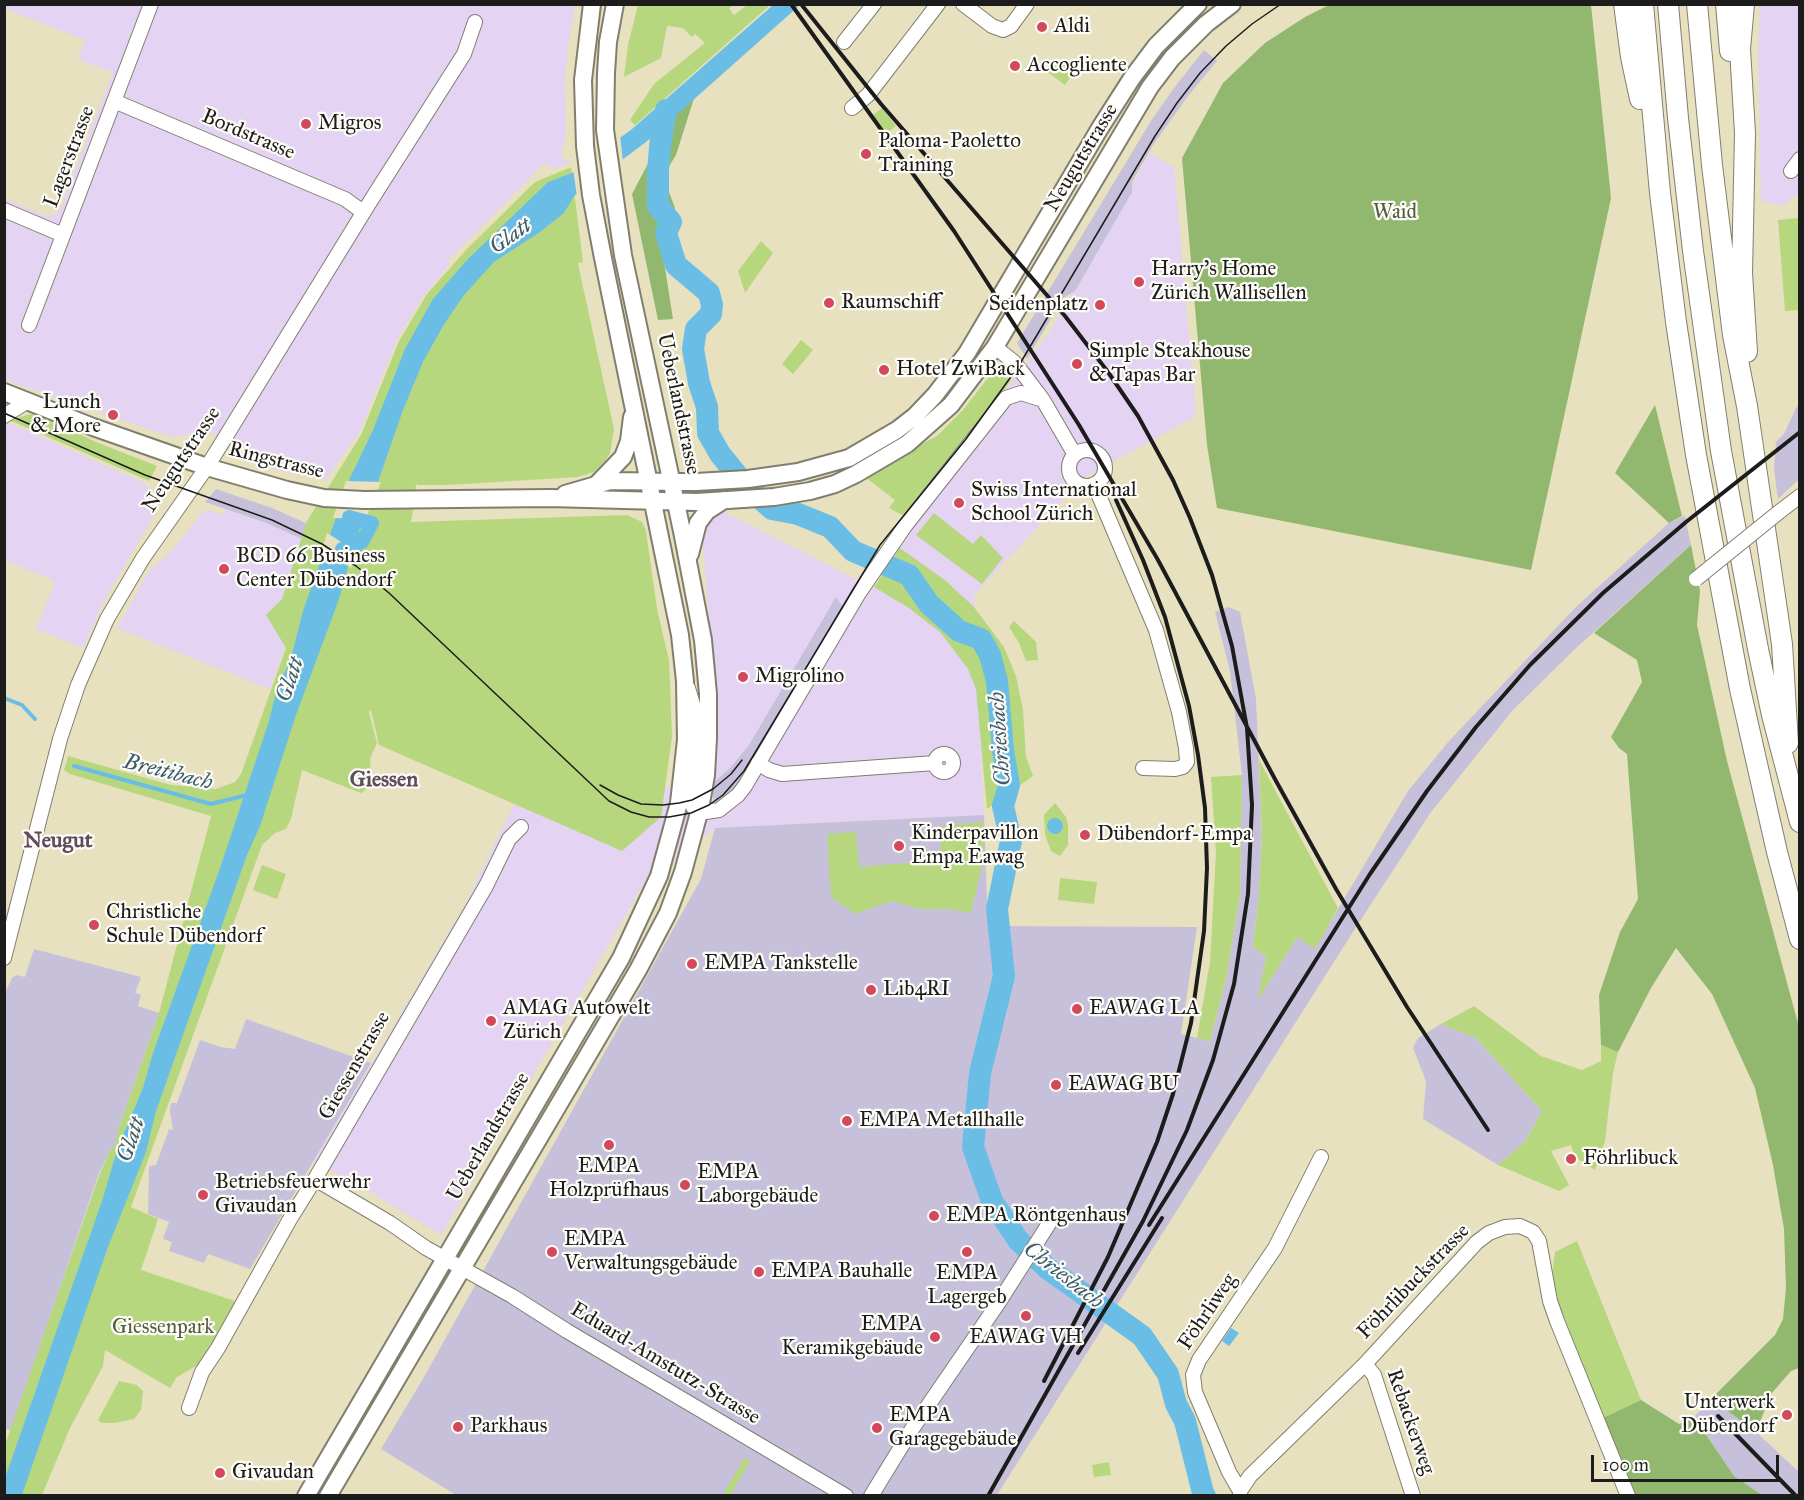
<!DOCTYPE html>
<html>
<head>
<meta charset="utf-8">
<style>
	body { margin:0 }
	#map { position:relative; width:1804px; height:1500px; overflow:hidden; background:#e8e1bf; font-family:"IM FELL Great Primer",serif }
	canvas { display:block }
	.frame { position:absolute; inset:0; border:6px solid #1c1c1c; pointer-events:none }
	.scale { position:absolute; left:1591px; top:1455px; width:188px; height:27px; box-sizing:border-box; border:3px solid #1c1c1c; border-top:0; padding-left:8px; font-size:18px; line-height:21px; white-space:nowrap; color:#1c1c1c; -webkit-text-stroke:4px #fdfcf7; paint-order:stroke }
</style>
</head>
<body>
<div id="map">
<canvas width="1804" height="1500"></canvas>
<div class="frame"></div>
<div class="scale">100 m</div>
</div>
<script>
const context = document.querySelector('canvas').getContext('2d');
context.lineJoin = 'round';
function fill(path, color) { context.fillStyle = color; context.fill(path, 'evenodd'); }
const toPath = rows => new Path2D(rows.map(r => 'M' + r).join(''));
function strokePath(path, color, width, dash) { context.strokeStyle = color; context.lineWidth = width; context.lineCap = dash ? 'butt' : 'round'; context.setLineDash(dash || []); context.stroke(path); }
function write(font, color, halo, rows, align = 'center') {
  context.font = font + ' "IM FELL Great Primer",serif'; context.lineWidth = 4.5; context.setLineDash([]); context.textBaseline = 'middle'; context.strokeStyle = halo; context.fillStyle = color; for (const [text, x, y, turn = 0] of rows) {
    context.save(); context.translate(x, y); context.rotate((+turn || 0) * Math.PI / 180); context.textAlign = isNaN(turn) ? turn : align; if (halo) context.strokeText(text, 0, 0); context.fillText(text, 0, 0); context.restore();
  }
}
const built = toPath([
	[4,5,575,5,568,46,565,81,566,136,561,157,570,162,552,169,545,163,447,261,450,264,422,298,396,342,360,431,326,480,276,470,251,460,244,454,242,445,208,432,172,437,5,380,5,199,46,216,54,215,60,210,113,72,78,60,85,40,5,9],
	[1760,5,1799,5,1799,193,1783,206,1761,201,1758,57],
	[1150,153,1174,167,1196,416,1083,478,974,595,984,815,715,828,640,890,441,1235,345,1177,313,1162,462,910,514,805,711,781,715,691,702,534,720,510,873,588,965,448,1012,381,1048,335],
	[836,598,715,805,730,768,749,745],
	[5,421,145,483,155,498,154,515,104,601,83,648,36,629,55,581,5,560],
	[226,509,264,522,309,542,306,587,270,689,117,628,149,571,168,555,202,513,208,510,223,514]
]);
const industrial = toPath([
	[1204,50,1217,61,1188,96,1153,145,1132,182,1132,192,1075,291,1063,298,1027,359,1017,343,1151,121,1174,88],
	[1799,405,1799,479,1778,499,1774,469,1776,442,1784,434,1796,408],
	[216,489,272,508,317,528,309,542,264,522,205,502],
	[1685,516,1691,545,1575,649,1513,710,1431,812,1351,935,997,1495,456,1495,381,1449,424,1377,701,879,715,828,984,815,988,926,1197,927,1181,1034,1210,1041,1226,979,1240,894,1242,775,1230,671,1215,612,1229,607,1240,612,1256,699,1262,837,1259,894,1253,946,1266,957,1258,999,1297,937,1315,948,1408,791,1449,741,1577,606,1669,523],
	[836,597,844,609,741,787,715,805,711,785,730,768,749,745],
	[34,949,141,977,135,993,141,995,138,1006,159,1013,118,1130,115,1146,110,1150,99,1173,11,1431,5,1428,5,993,12,978,16,975,25,977],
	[246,1019,371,1063,250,1269,208,1254,204,1263,169,1251,172,1242,163,1239,169,1222,148,1214,149,1166,156,1165,169,1129,173,1130,170,1111,171,1103,177,1103,200,1040,221,1047,235,1049],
	[1441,1024,1476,1038,1542,1111,1525,1142,1498,1165,1423,1119,1426,1081,1413,1048,1418,1038],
	[1715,1395,1729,1412,1755,1431,1799,1472,1799,1495,1762,1495,1734,1476,1694,1417]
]);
const green = toPath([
	[638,5,734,5,729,8,734,15,747,5,770,5,635,125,630,120,654,84,705,43,695,34,692,37,683,28,667,26,661,58,624,77,628,45],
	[1055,59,1074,72,1065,85,1046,71],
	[882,108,896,126,883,136,870,117],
	[571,167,583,262,578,263,580,273,614,429,610,453,605,461,594,472,578,477,448,485,417,485,416,483,415,500,411,522,627,515,642,522,646,531,657,609,669,660,672,737,661,817,622,851,379,745,371,710,369,712,377,743,370,759,371,786,361,793,302,770,291,819,286,829,275,833,262,845,131,1207,158,1219,141,1270,238,1302,206,1360,177,1377,170,1388,105,1350,103,1366,70,1428,42,1495,5,1495,4,1448,100,1173,110,1150,115,1146,118,1130,159,1013,211,816,70,774,64,770,68,756,171,785,216,789,235,782,241,774,286,648,266,615,282,599,307,521,361,435,399,341,427,294,466,250,535,182],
	[1799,218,1799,310,1785,311,1778,220],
	[761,241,773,253,745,293,738,271],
	[801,340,813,350,793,374,782,364],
	[998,374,1011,380,984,420,906,517,889,508,895,500,865,477,938,435,963,410,988,378],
	[35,413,96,442,157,466,149,481,9,420],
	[166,471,170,474,172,491,159,485],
	[934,513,973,544,981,535,1003,558,982,584,916,535],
	[900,548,946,581,974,607,1004,647,1016,676,1023,710,1026,757,1033,776,987,809,976,689,968,669,941,633,909,608,874,587],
	[1014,621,1036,642,1038,660,1026,661,1019,643,1009,627],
	[1259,760,1338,908,1315,949,1297,937,1257,1001,1266,957,1253,946,1259,894,1262,837],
	[1242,775,1240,894,1226,979,1210,1041,1197,1038,1210,962,1216,852,1211,777],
	[1055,803,1066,817,1068,824,1068,845,1060,856,1051,851,1045,835,1044,815],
	[982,822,984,857,971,913,951,909,918,909,892,901,855,914,831,897,827,834,856,832,859,867,942,860,939,826],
	[262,865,286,874,277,899,253,890],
	[1060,878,1097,882,1094,904,1058,900],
	[1474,1006,1541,1056,1582,1070,1601,1061,1601,1045,1618,1052,1613,1073,1605,1141,1595,1170,1575,1157,1571,1145,1551,1151,1569,1185,1559,1191,1498,1165,1525,1142,1542,1111,1476,1038,1441,1024],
	[1577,1241,1641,1400,1603,1418,1551,1283,1555,1252],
	[119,1381,137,1385,143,1391,141,1410,134,1419,115,1423,102,1423,98,1420],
	[744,1458,750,1461,731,1495,723,1495],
	[1109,1462,1111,1475,1094,1477,1092,1465]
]);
const forest = toPath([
	[1329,5,1591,5,1611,198,1531,570,1217,508,1207,445,1182,158,1223,83,1265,43,1305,17],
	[695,95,676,155,663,176,675,208,659,230,673,319,658,320,632,194,672,118],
	[1655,405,1682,516,1669,523,1615,473],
	[1691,545,1700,591,1697,625,1727,761,1799,1027,1799,1368,1791,1371,1771,1394,1762,1417,1755,1431,1729,1412,1715,1395,1775,1335,1783,1319,1786,1288,1784,1229,1773,1165,1755,1088,1712,994,1676,948,1651,988,1618,1052,1601,1045,1599,995,1620,932,1638,899,1627,754,1619,748,1611,737,1642,682,1637,660,1594,633],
	[1641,1400,1679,1424,1694,1417,1734,1476,1762,1495,1636,1495,1603,1418]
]);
const water = toPath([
	[773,5,800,5,646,142,574,196,564,213,540,232,494,262,464,295,443,326,423,362,403,410,378,482,365,512,363,525,359,530,358,541,362,546,362,556,352,553,338,602,296,715,260,826,247,855,156,1111,146,1152,108,1247,22,1495,5,1496,5,1478,103,1198,118,1147,143,1088,153,1053,219,871,269,721,278,685,290,662,303,611,350,478,373,430,405,349,433,299,468,259,548,182,572,173,632,129],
	'1047 826a8 8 0 1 1 16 0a8 8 0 1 1-16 0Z',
	[1231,1328,1239,1333,1229,1346,1222,1341]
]);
const pier = toPath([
	[620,134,623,162,577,197,573,168],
	[346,481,381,482,368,513,367,519,333,518],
	[327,533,335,538,365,558,355,556,351,568,322,549]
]);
const stream = toPath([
	[4,698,22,705,35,719],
	[74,766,211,804,247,795]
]);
const canal = toPath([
	[342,549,362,542,372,523,349,517]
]);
const river = toPath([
	[666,110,661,137,658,171,658,206,671,222,666,233,676,265,709,293,712,305,711,314,696,329,693,349,699,383,707,407,708,433,720,454,746,486,772,509,798,514,830,527,853,551,909,575,929,604,959,631,981,639,990,655,997,681,1003,751,1009,785,1003,806,1011,841,997,909,1004,976,980,1073,973,1147,992,1201,1018,1240,1047,1268,1142,1336,1168,1374,1176,1404,1185,1421,1203,1493,1205,1496]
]);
const minor = toPath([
	[963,4,992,26,1003,30,1011,26,1027,4],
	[844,42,874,4],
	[114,101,345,199,363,212],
	[852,108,868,95,938,4],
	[1791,171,1800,159],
	[4,210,63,235],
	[29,325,151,4],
	[995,347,1014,362,1028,380,1043,400,1075,455],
	[4,416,28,401],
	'1069 468a18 18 0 1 1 36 0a18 18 0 1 1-36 0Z',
	[1094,484,1156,630,1179,712,1186,748,1187,762,1183,767,1175,769,1143,768],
	[1779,512,1800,496],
	[688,688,695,711,691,790,693,807,699,813,719,810,738,795,745,786,859,593,905,526,1006,398,1021,393,1043,400],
	'935 763a9 9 0 1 1 18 0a9 9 0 1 1-18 0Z',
	[758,763,769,770,782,774,935,763],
	[521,827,509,839,486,886,315,1179,390,1223,426,1248,512,1296,567,1331,846,1496],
	[4,958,60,739,78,685,107,619,143,558,207,467,368,205,464,54,475,22],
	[1365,1364,1374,1375,1413,1496],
	[189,1408,202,1372,218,1348,290,1219,315,1179],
	[1240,1491,1250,1476,1365,1364,1477,1242,1489,1233,1505,1227,1520,1226,1533,1232,1539,1241,1550,1301,1557,1321,1628,1496],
	[871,1496,912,1429,999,1302,1050,1222],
	[1240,1496,1240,1491,1229,1472,1195,1392,1193,1375,1199,1360,1275,1248,1321,1157]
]);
const major = toPath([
	[4,392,93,427,207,467,287,490,324,498,364,500,550,498,697,502,774,497,810,491,835,484,856,474,907,444,951,405,995,347,1150,87,1172,58,1206,24,1232,4],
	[597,484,623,457,629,441,632,417],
	[565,494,610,481,696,482,748,479,798,472,849,458,897,430,915,416,935,395,967,353,1100,128,1132,78,1156,46,1198,4],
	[690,554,698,523,707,511,724,500],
	[306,1496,621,958,659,876,679,803,686,740,685,681,680,635,603,258,591,195,585,146,583,80,592,4],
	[328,1496,638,970,668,913,683,872,700,809,706,775,708,738,708,694,703,640,682,531,623,255,605,130,606,73,608,42,615,4]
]);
const highway = toPath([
	[1624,4,1631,57,1640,99],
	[1643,4,1660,193,1676,322,1696,455,1740,689,1777,852,1800,939],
	[1668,4,1678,118,1693,251,1721,451,1758,649,1772,715,1800,822],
	[1697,4,1712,165,1733,335,1747,406,1782,644,1788,743],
	[1726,4,1730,51],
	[1744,4,1740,49,1745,133,1742,273,1747,352]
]);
const tram = toPath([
	[4,413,145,475,272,520,322,544,356,566,389,593,609,801,631,812,649,817,669,817,691,813,709,805,723,795,744,771,880,545,966,439,1018,367,1155,136,1177,103,1200,73,1226,46,1252,24,1281,4],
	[600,785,618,795,641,804,663,805,679,803,692,800,713,789,731,774,742,760]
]);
const rail = toPath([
	[791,4,954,231,1079,425,1158,560,1276,781,1336,889,1407,1007,1488,1130],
	[801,4,881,104,1065,316,1108,372,1138,416,1173,480,1190,518,1212,575,1232,646,1247,728,1252,805,1248,894,1234,984,1213,1060,1187,1130,1143,1221,988,1496],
	[1149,1225,1370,874,1427,791,1476,727,1530,665,1603,593,1686,522,1800,432],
	[1078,1353,1162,1218],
	[1044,1381,1108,1257,1157,1142,1173,1094,1191,1023,1204,931,1207,868,1205,808,1198,755,1189,706,1165,617,1143,560,1116,500],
	[1718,1416,1796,1496]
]);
const minorBridge = toPath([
	[1696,579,1779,512]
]);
const markers = [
	[1042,27,6,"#d1495b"],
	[1015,66,6,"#d1495b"],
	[306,124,6,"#d1495b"],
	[866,154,6,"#d1495b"],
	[1139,282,6,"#d1495b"],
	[829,303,6,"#d1495b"],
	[1100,305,6,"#d1495b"],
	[1077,364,6,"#d1495b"],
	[884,370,6,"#d1495b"],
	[113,415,6,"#d1495b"],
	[959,503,6,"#d1495b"],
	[224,569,6,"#d1495b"],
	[743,677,6,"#d1495b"],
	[1085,835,6,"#d1495b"],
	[899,846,6,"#d1495b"],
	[94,925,6,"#d1495b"],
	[692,964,6,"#d1495b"],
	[871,990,6,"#d1495b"],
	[1077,1009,6,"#d1495b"],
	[491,1021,6,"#d1495b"],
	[1056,1085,6,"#d1495b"],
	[847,1121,6,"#d1495b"],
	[609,1145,6,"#d1495b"],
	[1571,1159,6,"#d1495b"],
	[685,1185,6,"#d1495b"],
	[203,1195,6,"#d1495b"],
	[934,1216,6,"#d1495b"],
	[552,1252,6,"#d1495b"],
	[967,1252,6,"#d1495b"],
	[759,1272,6,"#d1495b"],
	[1026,1316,6,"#d1495b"],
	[935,1337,6,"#d1495b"],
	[1787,1415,6,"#d1495b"],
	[458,1427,6,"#d1495b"],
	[877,1428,6,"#d1495b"],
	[220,1473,6,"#d1495b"]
];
const poiNames = [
	["Aldi",1054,27],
	["Accogliente",1027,66],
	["Migros",318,124],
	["Paloma-Paoletto",878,142],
	["Training",878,166],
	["Harry's Home",1151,270],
	["Zürich Wallisellen",1151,294],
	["Raumschiff",841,303],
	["Seidenplatz",1088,305,"right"],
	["Simple Steakhouse",1089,352],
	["& Tapas Bar",1089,376],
	["Hotel ZwiBack",896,370],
	["Lunch",101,403,"right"],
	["& More",101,427,"right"],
	["Swiss International",971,491],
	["School Zürich",971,515],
	["BCD 66 Business",236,557],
	["Center Dübendorf",236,581],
	["Migrolino",755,677],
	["Kinderpavillon",911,834],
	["Empa Eawag",911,858],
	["Dübendorf-Empa",1097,835],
	["Christliche",106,913],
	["Schule Dübendorf",106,937],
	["EMPA Tankstelle",704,964],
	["Lib4RI",883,990],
	["AMAG Autowelt",503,1009],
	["Zürich",503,1033],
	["EAWAG LA",1089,1009],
	["EAWAG BU",1068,1085],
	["EMPA Metallhalle",859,1121],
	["Föhrlibuck",1583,1159],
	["EMPA",609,1167,"center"],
	["Holzprüfhaus",609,1191,"center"],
	["EMPA",697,1173],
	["Laborgebäude",697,1197],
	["Betriebsfeuerwehr",215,1183],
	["Givaudan",215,1207],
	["EMPA Röntgenhaus",946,1216],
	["EMPA",564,1240],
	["Verwaltungsgebäude",564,1264],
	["EMPA Bauhalle",771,1272],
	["EMPA",967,1274,"center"],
	["Lagergeb",967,1298,"center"],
	["EMPA",923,1325,"right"],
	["Keramikgebäude",923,1349,"right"],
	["EAWAG VH",1026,1338,"center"],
	["Unterwerk",1775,1403,"right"],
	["Dübendorf",1775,1427,"right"],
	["EMPA",889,1416],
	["Garagegebäude",889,1440],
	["Parkhaus",470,1427],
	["Givaudan",232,1473]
];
const streetNames = [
	["Bordstrasse",248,135,23],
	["Lagerstrasse",70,157,-69],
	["Neugutstrasse",1082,158,-59],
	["Ueberlandstrasse",678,404,78],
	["Neugutstrasse",182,460,-56],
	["Ringstrasse",276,461,14],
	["Giessenstrasse",355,1066,-60],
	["Ueberlandstrasse",489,1137,-60],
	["Föhrlibuckstrasse",1414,1282,-46],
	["Föhrliweg",1208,1312,-56],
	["Eduard-Amstutz-Strasse",665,1364,31],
	["Rebackerweg",1410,1422,71]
];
const parkNames = [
	["Waid",1395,213],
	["Giessenpark",163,1328]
];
const waterNames = [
	["Glatt",511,237,-35],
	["Glatt",291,680,-71],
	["Chriesbach",1001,739,-94],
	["Breitibach",168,773,14],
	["Glatt",132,1140,-71],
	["Chriesbach",1063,1276,38]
];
const neighbourhoodNames = [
	["Giessen",384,781],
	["Neugut",58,842]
];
fill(built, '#e4d3f2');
fill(industrial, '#c6c0da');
fill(green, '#b7d77f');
fill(forest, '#91b86e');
fill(water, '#6abee6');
fill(pier, '#e8e1bf');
strokePath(stream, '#6abee6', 4);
strokePath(canal, '#6abee6', 14);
strokePath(river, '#6abee6', 22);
strokePath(minor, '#827e6e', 16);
strokePath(major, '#827e6e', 20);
strokePath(highway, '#827e6e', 22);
strokePath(minor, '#fff', 14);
strokePath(major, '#fff', 16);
strokePath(highway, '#fff', 20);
strokePath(tram, '#1c1c1c', 1.5);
strokePath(rail, '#1c1c1c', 4);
strokePath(minorBridge, '#827e6e', 16, []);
strokePath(minorBridge, '#fff', 14);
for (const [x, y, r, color] of markers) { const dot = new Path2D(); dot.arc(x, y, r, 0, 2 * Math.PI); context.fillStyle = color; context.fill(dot); strokePath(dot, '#fdfcf7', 2); }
write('21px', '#1c1c1c', '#fdfcf7', poiNames, 'left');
write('21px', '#1c1c1c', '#fdfcf7', streetNames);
write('21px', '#525d3f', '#fdfcf7', parkNames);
write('italic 22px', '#3b5d6d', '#fdfcf7', waterNames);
write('bold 22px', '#5f4c5d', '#fdfcf7', neighbourhoodNames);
</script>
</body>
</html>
